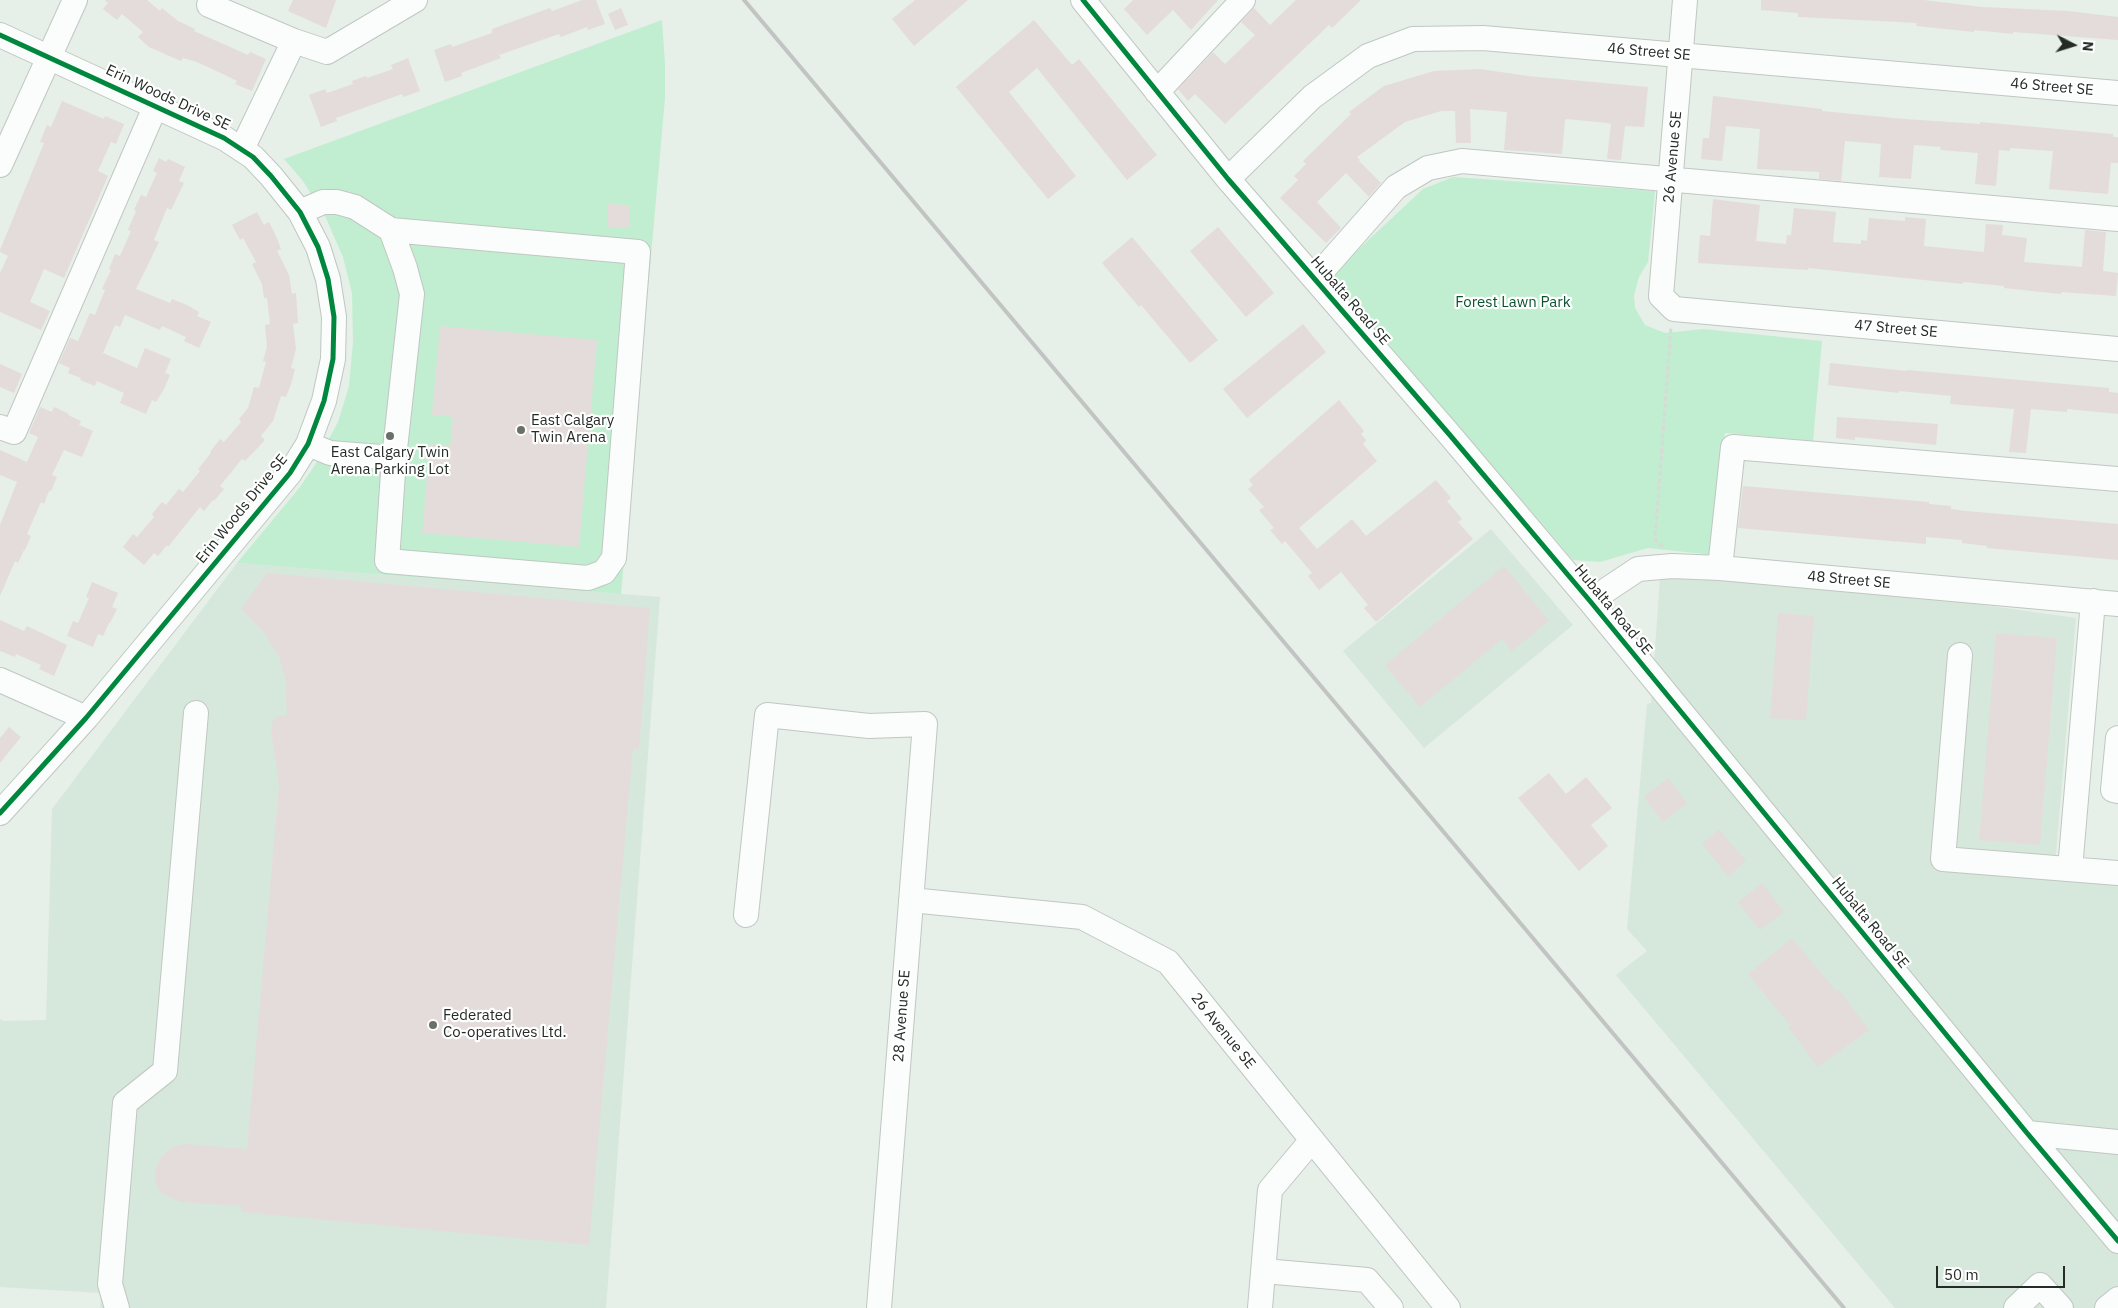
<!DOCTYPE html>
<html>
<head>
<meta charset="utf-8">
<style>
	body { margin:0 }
	#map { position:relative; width:2118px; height:1308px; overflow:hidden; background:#e6efe8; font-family:"IBM Plex Sans",sans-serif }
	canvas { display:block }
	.north { position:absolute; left:2048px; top:20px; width:50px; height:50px; -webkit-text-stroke:4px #fff; paint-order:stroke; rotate:95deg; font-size:14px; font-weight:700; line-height:20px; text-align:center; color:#252b26 }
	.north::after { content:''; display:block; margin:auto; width:18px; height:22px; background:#252b26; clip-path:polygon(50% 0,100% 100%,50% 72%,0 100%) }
	.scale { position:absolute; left:1936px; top:1266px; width:129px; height:22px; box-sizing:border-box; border:2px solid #252b26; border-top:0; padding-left:6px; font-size:15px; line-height:18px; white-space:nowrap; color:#252b26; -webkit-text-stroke:4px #fff; paint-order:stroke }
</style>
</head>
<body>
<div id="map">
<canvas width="2118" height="1308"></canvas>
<div class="north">N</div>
<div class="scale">50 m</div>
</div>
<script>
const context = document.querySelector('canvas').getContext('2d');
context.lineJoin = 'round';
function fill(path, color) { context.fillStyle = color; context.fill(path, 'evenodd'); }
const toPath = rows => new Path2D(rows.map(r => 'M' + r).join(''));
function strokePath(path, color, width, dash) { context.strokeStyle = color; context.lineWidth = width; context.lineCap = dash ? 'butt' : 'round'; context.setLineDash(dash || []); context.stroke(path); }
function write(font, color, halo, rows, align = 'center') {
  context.font = font + ' "IBM Plex Sans",sans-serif'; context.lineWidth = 4.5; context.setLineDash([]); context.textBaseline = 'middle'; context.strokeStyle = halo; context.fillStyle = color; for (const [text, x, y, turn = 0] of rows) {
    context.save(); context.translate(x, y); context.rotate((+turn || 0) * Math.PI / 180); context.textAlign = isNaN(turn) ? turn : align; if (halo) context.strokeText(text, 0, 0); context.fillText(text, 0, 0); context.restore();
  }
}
const built = toPath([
	[1491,529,1573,625,1424,748,1343,651],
	[237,563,660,597,606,1308,100,1308,101,1293,0,1287,0,1019,3,1021,46,1020,52,809],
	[1720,568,2076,618,2054,877,2118,883,2118,1308,1895,1308,1616,975,1647,951,1627,929,1647,704,1651,703,1660,578]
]);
const green = toPath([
	[662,20,665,64,665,98,621,594,237,563,300,487,315,465,338,422,349,386,353,342,352,293,343,257,325,216,303,181,284,159],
	[1453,177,1655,191,1648,262,1639,277,1634,295,1635,308,1645,325,1665,333,1703,329,1822,341,1813,441,1725,433,1713,555,1648,548,1600,562,1573,560,1330,276,1423,189]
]);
const building = toPath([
	[105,0,147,0,160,11,162,8,178,21,195,29,194,31,248,55,250,52,266,59,252,91,235,84,237,81,223,74,197,62,183,58,181,61,149,47,138,37,143,32,122,14,117,20,103,9,108,3],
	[293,0,336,0,326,28,288,11],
	[582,0,596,0,605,24,588,30,587,27,561,37,559,34,499,55,501,58,461,73,462,76,445,82,434,50,451,44,452,47,492,33,492,29,550,8,552,11],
	[915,0,968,0,914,46,892,19],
	[1133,0,1218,0,1191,30,1173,10,1147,35,1124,9],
	[1296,0,1361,0,1332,28,1329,25,1225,124,1195,94,1188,101,1178,89,1213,52,1225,64,1255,35,1241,22,1254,8,1270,25],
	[1761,0,1924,0,1982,7,2069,11,2118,17,2118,40,2013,32,2013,34,1974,30,1974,32,1916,26,1917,23,1798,17,1798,13,1761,10],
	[621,8,628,25,615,30,608,14],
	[1034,20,1072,65,1079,59,1157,155,1127,180,1037,68,1009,92,1076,176,1048,199,956,87],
	[408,58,420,91,403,97,402,94,336,118,337,121,321,127,309,95,325,89,327,93,353,84,352,81,366,76,367,78,393,69,391,65],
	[1480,69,1528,76,1648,87,1644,127,1625,126,1621,160,1607,159,1611,124,1608,123,1566,119,1565,120,1562,154,1519,151,1504,150,1507,112,1470,109,1471,143,1456,143,1455,111,1441,111,1405,122,1357,157,1360,160,1359,161,1381,183,1369,197,1346,173,1317,202,1341,228,1326,243,1280,198,1298,180,1294,176,1306,164,1303,161,1351,114,1349,112,1384,86,1434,71],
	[1713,96,1822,109,1822,111,1904,119,1980,124,1980,122,2113,134,2113,137,2118,137,2118,163,2111,163,2108,194,2049,189,2053,151,2010,148,2010,151,1999,150,1996,186,1975,184,1978,153,1940,150,1941,147,1914,145,1911,179,1879,177,1881,144,1845,141,1841,181,1819,179,1819,172,1757,169,1760,129,1726,126,1722,161,1701,159,1703,138,1709,138],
	[62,101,104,119,105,116,124,124,116,144,111,142,98,171,108,176,64,278,44,269,30,302,50,311,41,330,0,312,0,273,8,256,0,252,0,250,44,143,40,142,47,125,51,127],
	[159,158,166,162,168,159,185,167,179,181,184,183,171,210,167,208,154,240,159,242,136,289,170,303,172,299,187,305,199,312,197,316,211,322,199,348,184,341,186,337,162,326,160,330,125,315,120,327,115,325,103,353,137,368,145,348,171,359,165,373,170,375,164,389,156,402,152,400,146,414,120,403,124,393,97,381,95,386,80,380,81,378,68,373,70,368,59,363,70,338,78,341,90,313,95,315,105,290,102,289,111,270,109,269,115,254,120,256,131,231,128,230,136,211,134,210,141,195,146,197,157,173,153,171],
	[1713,199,1760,205,1756,241,1786,244,1787,235,1791,235,1794,208,1836,212,1833,242,1861,244,1861,240,1867,241,1869,218,1905,221,1905,217,1926,219,1924,246,1984,252,1986,224,2003,225,2002,235,2027,238,2024,262,2082,267,2085,230,2106,232,2103,271,2118,273,2116,296,2061,292,2061,294,2041,292,2004,288,2004,286,1963,282,1963,284,1808,268,1808,270,1698,263,1700,235,1710,236],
	[608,204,629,205,629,228,607,227],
	[257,212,264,225,269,222,276,236,281,249,277,251,289,275,292,294,296,293,298,323,293,324,296,349,291,368,295,369,291,384,286,397,281,396,273,421,261,436,265,440,245,461,242,459,220,486,224,489,214,501,213,500,204,511,200,507,168,547,167,545,158,556,154,553,144,565,123,547,133,534,137,537,154,517,152,514,162,502,166,505,179,489,183,492,200,471,198,469,211,453,210,452,220,439,224,442,241,422,239,419,248,408,254,387,259,388,266,362,263,361,267,347,265,325,270,324,267,298,264,298,262,284,252,264,256,262,243,238,240,240,232,225],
	[1218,227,1274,293,1246,317,1190,251],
	[1132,237,1218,340,1190,363,1141,305,1139,307,1102,263],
	[1303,324,1326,352,1247,418,1223,389],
	[440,326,597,340,579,547,422,533,430,444,450,446,453,417,432,415],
	[1830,363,1907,371,1907,370,1953,374,2109,388,2109,392,2118,393,2118,414,2067,409,2067,412,2031,409,2026,453,2009,452,2014,409,1950,404,1951,396,1899,391,1899,393,1828,385],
	[0,364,22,374,14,393,0,387],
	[1339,400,1364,431,1361,434,1366,440,1363,444,1377,461,1299,528,1317,549,1352,519,1366,536,1436,480,1451,498,1447,501,1462,519,1458,522,1473,539,1376,622,1364,608,1368,605,1341,572,1319,590,1308,576,1312,573,1285,541,1282,544,1270,530,1274,528,1259,510,1264,507,1248,489,1253,485,1249,480],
	[40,407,52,412,54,407,69,414,68,415,81,421,79,425,93,431,82,457,64,450,52,475,57,477,51,491,49,491,44,504,41,502,27,534,31,536,25,550,24,550,18,563,15,561,0,596,0,525,17,482,0,475,0,450,27,462,38,437,29,433],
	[1837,417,1938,424,1936,445,1855,437,1855,440,1836,438],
	[1743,486,1929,502,1929,504,1951,506,1951,509,1966,511,2118,524,2118,560,1987,548,1987,546,1962,543,1962,540,1926,537,1926,544,1738,528],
	[1504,566,1549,621,1512,651,1502,639,1420,707,1385,665],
	[267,573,650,608,639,749,633,748,589,1245,241,1212,241,1206,180,1202,163,1194,158,1188,155,1181,155,1170,161,1158,171,1148,185,1144,247,1149,279,785,271,730,273,721,278,716,287,715,285,677,280,659,263,631,241,609],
	[92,582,118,593,112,607,117,609,110,623,109,623,103,636,98,634,93,647,67,636,73,621,78,623,89,598,86,597],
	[1778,613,1814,616,1806,720,1770,718],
	[0,620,24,631,27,626,67,645,54,676,39,669,41,665,16,654,15,657,0,651],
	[1996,633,2057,638,2040,845,1979,840],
	[9,727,21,737,0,763,0,738],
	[1549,773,1566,794,1586,777,1612,808,1591,825,1608,846,1579,871,1518,798],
	[1668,778,1687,803,1663,822,1644,797],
	[1719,829,1746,861,1728,876,1702,844],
	[1762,883,1784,912,1760,930,1738,902],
	[1792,938,1836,991,1838,989,1869,1030,1818,1067,1788,1027,1790,1025,1748,974]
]);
const path = toPath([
	[1663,547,1655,540,1671,327]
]);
const minor = toPath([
	[215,0,209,5,294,41,327,52,415,0],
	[1083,0,1228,179,1449,434,1590,601,2027,1133,2118,1241],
	[1685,0,1661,296,1674,309,2118,349],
	[0,35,224,138,253,157,271,176,300,212,318,247,328,279,334,317,333,359,324,401,308,444,290,473,86,718,0,813],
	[1157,92,1243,0],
	[242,149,294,41],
	[0,165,75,0],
	[1228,179,1312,97,1368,56,1413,39,1483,38,2118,93],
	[300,212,323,202,337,202,355,207,391,230,405,268,412,294,394,458,387,561,588,578,604,572,614,558,638,252,391,230],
	[1315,279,1396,187,1428,168,1462,161,2118,219],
	[0,427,14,432,156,105],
	[308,444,330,453,394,458],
	[1720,568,1733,447,2118,479],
	[1590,601,1638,569,1672,566,1720,568,2118,604],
	[1960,655,1943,859,2118,873],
	[0,680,86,718],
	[2118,738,2113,790,2118,791],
	[2070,869,2093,601],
	[911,900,1082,917,1168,962,1448,1308],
	[746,915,767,715,869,726,925,724,879,1308],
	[2027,1133,2118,1142],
	[1264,1271,1367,1280,1391,1308],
	[117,1308,110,1284,125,1103,165,1071,196,713],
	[1260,1308,1270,1190,1312,1140],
	[2016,1308,2040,1285,2061,1308],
	[2107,1308,2118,1299]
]);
const rail = toPath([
	[744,0,1844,1308]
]);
const cycleway = toPath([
	[1083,0,1228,179,1449,434,1590,601,2027,1133,2118,1241],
	[0,35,224,138,253,157,271,176,300,212,318,247,328,279,334,317,333,359,324,401,308,444,290,473,86,718,0,813]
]);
const markers = [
	[521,430,5,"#69706a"],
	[390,436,5,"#69706a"],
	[433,1025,5,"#69706a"]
];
const streetNames = [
	["46 Street SE",1649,52,5],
	["46 Street SE",2052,87,5],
	["Erin Woods Drive SE",168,98,25],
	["26 Avenue SE",1673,157,-85],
	["Hubalta Road SE",1350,301,49],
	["47 Street SE",1896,329,5],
	["Erin Woods Drive SE",242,509,-51],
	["48 Street SE",1849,580,5],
	["Hubalta Road SE",1613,610,50],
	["Hubalta Road SE",1870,923,51],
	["28 Avenue SE",902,1016,-86],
	["26 Avenue SE",1223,1031,51]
];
const parkNames = [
	["Forest Lawn Park",1513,303]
];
const poiNames = [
	["East Calgary",531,421],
	["Twin Arena",531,438],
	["East Calgary Twin",390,453,"center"],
	["Arena Parking Lot",390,470,"center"],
	["Federated",443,1016],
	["Co-operatives Ltd.",443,1033]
];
fill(built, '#d6e8db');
fill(green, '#c1eed0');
fill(building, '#e4dcda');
strokePath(minor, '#c0c7c2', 26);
strokePath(path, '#d8dad8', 3, [5, 2.5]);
strokePath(minor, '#fbfdfc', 24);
strokePath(rail, '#c1c4c3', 4);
strokePath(cycleway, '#00873e', 5);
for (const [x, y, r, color] of markers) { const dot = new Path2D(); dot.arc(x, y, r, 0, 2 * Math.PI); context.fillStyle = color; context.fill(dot); strokePath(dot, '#fff', 2); }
write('15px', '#252b26', '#fff', streetNames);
write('15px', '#0b522d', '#fff', parkNames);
write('15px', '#252b26', '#fff', poiNames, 'left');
</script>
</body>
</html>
